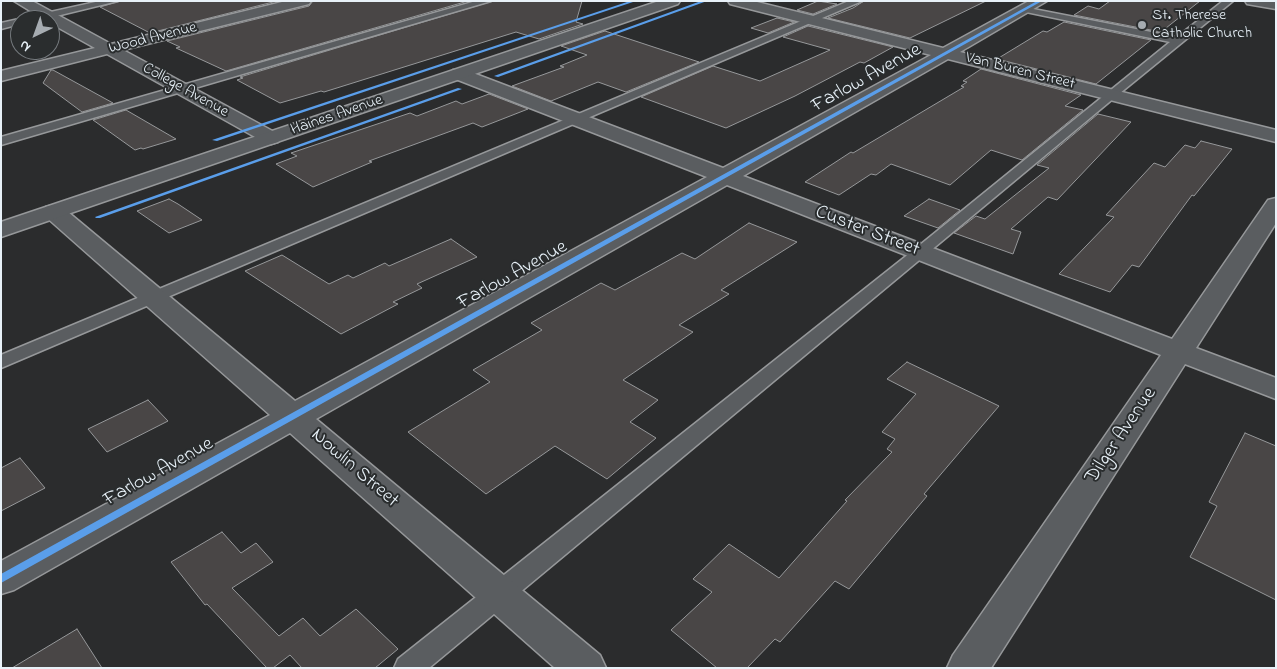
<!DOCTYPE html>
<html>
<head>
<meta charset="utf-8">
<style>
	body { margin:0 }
	#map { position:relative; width:1277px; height:669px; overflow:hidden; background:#2b2c2d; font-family:"Indie Flower",sans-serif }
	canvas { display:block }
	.frame { position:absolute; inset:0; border:2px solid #e8f1f8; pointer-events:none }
	.north { position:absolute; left:10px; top:10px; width:50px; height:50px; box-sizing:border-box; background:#2a2d2e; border:1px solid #767b7f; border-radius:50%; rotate:222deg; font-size:14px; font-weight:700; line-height:20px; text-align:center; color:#e8f1f8 }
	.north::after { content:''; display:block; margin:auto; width:18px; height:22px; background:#a6acb1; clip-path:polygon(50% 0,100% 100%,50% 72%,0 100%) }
</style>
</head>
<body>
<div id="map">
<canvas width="1277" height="669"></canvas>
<div class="frame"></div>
<div class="north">N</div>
</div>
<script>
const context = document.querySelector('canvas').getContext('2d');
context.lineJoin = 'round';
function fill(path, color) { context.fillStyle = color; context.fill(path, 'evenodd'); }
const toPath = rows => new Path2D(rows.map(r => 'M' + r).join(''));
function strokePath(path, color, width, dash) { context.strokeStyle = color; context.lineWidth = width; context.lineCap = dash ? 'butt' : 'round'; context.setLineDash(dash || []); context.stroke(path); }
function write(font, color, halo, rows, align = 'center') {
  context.font = font + ' "Indie Flower",sans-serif'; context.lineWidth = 4; context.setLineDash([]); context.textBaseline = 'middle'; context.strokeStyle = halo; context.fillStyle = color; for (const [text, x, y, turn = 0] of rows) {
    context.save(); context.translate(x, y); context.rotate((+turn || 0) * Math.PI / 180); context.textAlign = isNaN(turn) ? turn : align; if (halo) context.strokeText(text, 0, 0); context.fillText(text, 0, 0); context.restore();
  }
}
const building = toPath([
	[120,1,277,1,150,33,100,7,120,1],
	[313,1,468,1,226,71,176,48,180,47,167,41,309,6,313,1],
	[493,1,582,1,576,22,583,24,539,39,516,32,324,92,321,91,280,103,237,80,243,78,240,77,493,1],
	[818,1,837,4,813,14,797,10,818,1],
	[864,1,986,1,910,38,828,18,853,8,864,1],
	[1110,1,1200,1,1161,32,1074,15,1088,6,1099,9,1110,1],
	[777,18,794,22,768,33,751,28,777,18],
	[1064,22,1151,40,1096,84,997,59,1043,31,1047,32,1064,22],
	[808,26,893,47,864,63,860,62,795,96,726,128,641,97,713,66,760,81,830,50,783,37,808,26],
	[605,31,699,62,626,92,598,82,551,101,512,86,564,67,560,66,587,55,561,46,605,31],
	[981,69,1081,95,1065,106,1083,110,1022,160,991,150,950,185,891,164,876,175,871,174,839,195,805,182,851,152,853,153,964,87,961,86,967,82,963,81,981,69],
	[51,70,53,70,113,103,82,112,43,83,51,70],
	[489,94,528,109,482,127,473,123,369,161,372,162,313,187,276,164,297,156,291,153,410,113,417,116,456,101,462,104,489,94],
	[126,110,176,139,143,149,141,148,135,150,93,120,126,110],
	[1098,114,1131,122,1057,200,1048,197,1011,229,1021,232,1013,254,954,233,976,216,985,219,1049,168,1037,165,1098,114],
	[1201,141,1232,149,1194,196,1192,195,1139,267,1132,265,1110,292,1059,274,1114,217,1106,215,1154,163,1165,167,1185,145,1195,148,1201,141],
	[169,199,178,204,202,220,169,233,137,211,169,199],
	[929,199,960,210,938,228,904,216,929,199],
	[749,223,797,242,721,290,729,294,679,325,693,332,623,380,658,400,630,422,656,438,607,479,555,446,486,494,408,432,490,382,473,370,542,330,531,323,601,283,615,290,682,253,695,259,749,223],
	[451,239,477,257,417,284,422,288,393,302,398,304,341,334,245,271,282,255,329,284,348,275,353,278,385,263,389,266,451,239],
	[907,362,999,406,924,494,927,496,849,589,835,581,780,642,775,639,747,668,717,668,671,630,712,592,693,579,729,544,779,578,847,501,845,500,892,452,887,449,895,439,882,432,916,394,887,379,907,362],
	[148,400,168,421,107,452,88,429,148,400],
	[1245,433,1276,446,1276,600,1190,557,1217,506,1209,502,1245,433],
	[20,458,45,488,1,511,1,468,20,458],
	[222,532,241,553,256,543,273,562,232,588,279,636,303,618,320,636,356,609,398,649,375,668,302,668,290,655,273,668,267,668,207,604,205,605,171,562,222,532],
	[77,629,102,668,12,668,77,629]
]);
const service = toPath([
	[100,1,118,1,40,20,20,20,20,24,1,29,1,23,100,1],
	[476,1,491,1,1,145,1,137,476,1],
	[849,1,862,1,1,368,1,355,849,1],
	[1223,1,1233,1,1114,98,429,668,394,668,398,659,915,249,1170,42,1026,12,1023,11,1023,7,1177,37,1223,1]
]);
const minor = toPath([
	[14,1,32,1,111,44,286,1,311,1,309,4,123,50,278,134,281,138,278,142,271,144,264,142,107,54,1,81,1,71,95,48,50,23,50,20,45,20,14,1],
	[728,1,753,1,943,48,1029,1,1047,1,960,52,1276,130,1276,142,948,59,743,176,1172,339,1268,200,1276,198,1276,223,1196,348,1276,378,1276,399,1185,364,991,668,947,668,953,655,1161,355,727,185,316,419,600,655,606,668,555,668,290,433,14,590,1,594,1,561,270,415,46,217,43,212,46,207,54,205,62,207,295,401,707,177,453,78,451,74,453,70,465,70,723,168,931,55,730,4,728,1],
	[1245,1,1276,1,1276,9,1247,4,1245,1]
]);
const secondary = toPath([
	[659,1,680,1,678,4,1,237,1,222,659,1]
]);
const cycleway = toPath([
	[630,1,636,1,217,141,212,140,630,1],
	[701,1,707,1,498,77,494,76,701,1],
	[1037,1,1042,1,1,583,1,574,1037,1],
	[458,88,462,89,100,218,96,218,95,217,458,88]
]);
const markers = [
	[1142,25,5,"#a6acb1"]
];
const farPoinames = [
	["St. Therese",1152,16],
	["Catholic Church",1152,34]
];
const farStreetnames = [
	["Wood Avenue",153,39,-14],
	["Van Buren Street",1020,72,14],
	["College Avenue",185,91,29],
	["Haines Avenue",337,116,-19]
];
const streetNames = [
	["Farlow Avenue",867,79,-29],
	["Custer Street",867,232,21],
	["Farlow Avenue",513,276,-29],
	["Dilger Avenue",1122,436,-56],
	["Nowlin Street",354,469,41],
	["Farlow Avenue",159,473,-29]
];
fill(building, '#494646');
strokePath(building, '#96989a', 1);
strokePath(service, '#96989a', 3);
strokePath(minor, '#96989a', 3);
strokePath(secondary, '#96989a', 3);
fill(service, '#5a5d60');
fill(minor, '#5a5d60');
fill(secondary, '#5a5d60');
fill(cycleway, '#5a9eea');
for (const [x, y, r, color] of markers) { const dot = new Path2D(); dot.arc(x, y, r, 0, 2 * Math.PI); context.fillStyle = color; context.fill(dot); strokePath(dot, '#2a2d2e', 2); }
write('16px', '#e8f1f8', '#2a2d2e', farPoinames, 'left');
write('16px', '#e8f1f8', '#2a2d2e', farStreetnames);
write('20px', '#e8f1f8', '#2a2d2e', streetNames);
</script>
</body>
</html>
